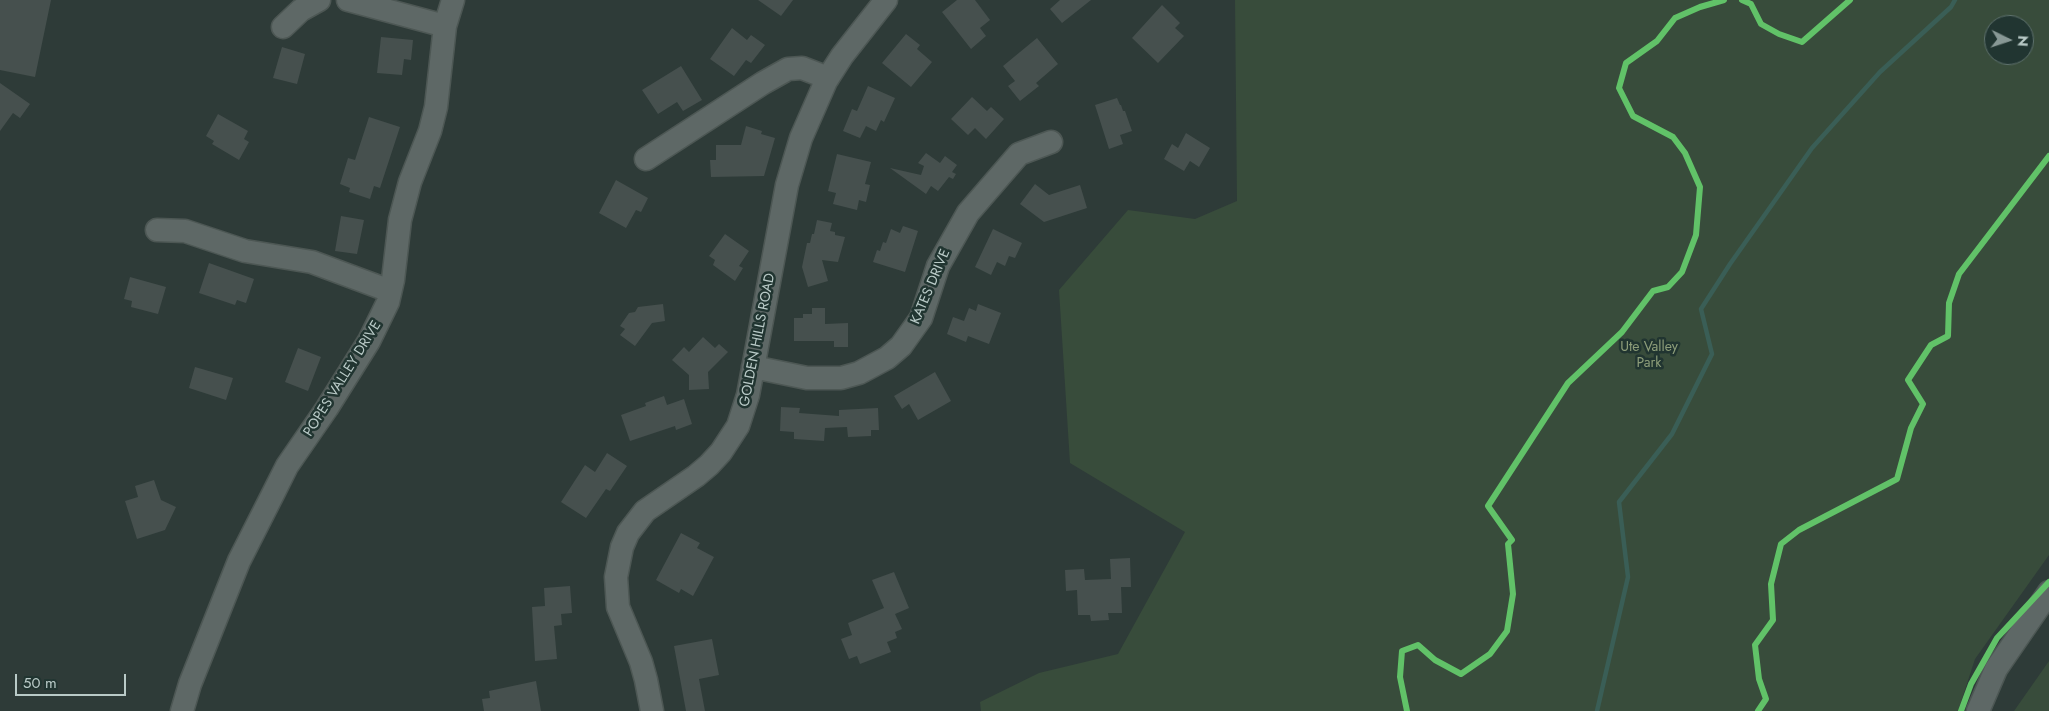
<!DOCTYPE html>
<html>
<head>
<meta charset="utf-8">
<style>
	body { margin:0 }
	#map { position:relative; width:2049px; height:711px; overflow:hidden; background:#2e3b38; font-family:Jost,sans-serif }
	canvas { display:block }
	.north { position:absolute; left:1984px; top:15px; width:50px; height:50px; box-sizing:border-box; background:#213531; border:1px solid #5e716d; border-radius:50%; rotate:94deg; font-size:14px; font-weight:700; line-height:20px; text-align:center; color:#b9cac7 }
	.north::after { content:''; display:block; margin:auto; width:18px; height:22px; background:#889895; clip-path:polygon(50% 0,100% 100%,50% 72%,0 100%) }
	.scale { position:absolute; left:15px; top:674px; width:111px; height:22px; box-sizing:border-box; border:2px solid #b9cac7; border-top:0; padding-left:6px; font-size:15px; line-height:18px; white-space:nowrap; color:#b9cac7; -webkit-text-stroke:4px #213531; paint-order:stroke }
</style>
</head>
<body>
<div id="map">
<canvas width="2049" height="711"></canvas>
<div class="north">N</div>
<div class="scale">50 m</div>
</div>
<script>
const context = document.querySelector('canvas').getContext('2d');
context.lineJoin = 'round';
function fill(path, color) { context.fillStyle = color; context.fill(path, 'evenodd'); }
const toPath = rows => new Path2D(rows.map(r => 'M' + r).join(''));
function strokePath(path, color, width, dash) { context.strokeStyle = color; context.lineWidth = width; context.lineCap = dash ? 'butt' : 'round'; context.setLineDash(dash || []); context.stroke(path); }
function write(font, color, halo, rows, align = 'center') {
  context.font = font + ' Jost,sans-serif'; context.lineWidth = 5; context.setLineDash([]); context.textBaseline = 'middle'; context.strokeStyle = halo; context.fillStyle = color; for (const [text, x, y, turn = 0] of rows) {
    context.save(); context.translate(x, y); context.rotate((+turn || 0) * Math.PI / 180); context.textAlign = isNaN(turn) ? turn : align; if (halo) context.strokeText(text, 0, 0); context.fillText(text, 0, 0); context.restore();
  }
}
const green = toPath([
	[1235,0,2049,0,2049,555,1975,659,1958,711,981,711,980,702,1039,673,1118,654,1185,532,1070,463,1059,290,1128,210,1195,219,1237,201],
	[1994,25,2024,25,2024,55,1994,55],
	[2049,661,2049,711,2014,711]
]);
const stream = toPath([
	[1597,711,1628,577,1619,502,1672,434,1712,354,1701,309,1730,264,1812,148,1880,72,1951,7,1955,0]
]);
const building = toPath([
	[0,0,51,0,35,77,0,70],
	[758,0,793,0,781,16],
	[957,0,975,0,990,20,980,28,986,36,971,49,942,12],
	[1060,0,1091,0,1062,23,1050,9],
	[1162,5,1180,23,1175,28,1184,36,1158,63,1132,38],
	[732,28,747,40,751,35,765,45,751,63,746,60,734,76,710,59],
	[906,34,920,45,917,49,932,62,911,87,882,63],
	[381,37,413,40,411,60,404,59,402,75,377,73],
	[1037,38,1058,64,1036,83,1039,86,1020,101,1008,86,1015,81,1003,66],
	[282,47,305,54,297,84,273,78],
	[681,66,702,100,683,111,677,102,658,114,642,90],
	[0,83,30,104,20,118,13,113,0,131],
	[868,86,895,98,884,122,881,120,876,131,866,126,860,138,843,131,852,109,857,111],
	[972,97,987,111,991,107,1004,119,986,139,975,128,968,135,951,119],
	[1117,98,1120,105,1121,105,1123,111,1125,111,1132,131,1120,135,1123,144,1109,149,1095,105],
	[218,114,248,131,244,139,249,142,239,160,212,144,214,141,206,136],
	[369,117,400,127,380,188,374,186,370,199,349,192,350,188,340,184,348,158,355,160],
	[746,126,762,131,761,134,775,138,764,176,711,177,710,160,716,160,716,145,741,145],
	[1186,133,1210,148,1199,167,1190,161,1184,171,1164,159,1172,144,1178,148],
	[926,153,940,163,945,156,957,165,952,172,956,174,953,179,949,177,938,191,931,186,926,194,890,168,921,175,924,166,918,163],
	[837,154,871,162,865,184,870,185,866,202,859,200,857,210,833,204,836,193,828,191],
	[616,180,648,198,641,212,636,210,626,228,599,213],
	[1035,184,1049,195,1080,185,1087,208,1044,222,1020,204],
	[341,216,364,220,357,254,335,251],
	[817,220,832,223,830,231,835,232,835,235,845,237,838,262,822,260,828,281,808,287,802,267,807,243,810,243,812,234,814,234],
	[903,226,918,231,905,272,873,262,877,250,880,251,883,242,886,243,891,229,900,233],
	[993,229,1022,243,1015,258,1009,256,1005,266,997,262,991,275,975,267],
	[725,234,749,251,739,266,743,268,735,281,713,265,715,260,709,256],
	[209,263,254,279,246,303,237,300,235,305,199,293],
	[130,277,166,287,158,314,131,307,132,301,124,299],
	[663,304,665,321,652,323,635,346,620,335,625,329,620,326,629,313,635,312,638,307],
	[978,304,1001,313,989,344,968,336,966,342,947,334,953,317,964,321,969,308,976,311],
	[812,308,825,308,825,324,848,323,848,347,834,347,834,341,794,341,794,318,803,318,803,314,812,314],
	[703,337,715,348,719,344,728,352,708,372,709,389,689,390,689,375,672,360,684,347,689,352],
	[298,348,321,357,308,391,285,382],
	[195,367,233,378,226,400,189,388],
	[935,372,951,401,918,420,909,404,902,409,894,396],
	[664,396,667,405,684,399,692,424,676,430,675,426,630,441,621,415,646,406,645,403],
	[781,407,800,408,799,413,839,416,839,410,878,408,879,430,871,430,871,436,848,437,847,427,825,428,824,441,794,439,794,432,780,431],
	[607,453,627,466,610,491,606,489,586,518,561,502,585,465,595,472],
	[154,480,161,500,176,507,165,530,137,539,125,501,138,497,135,486],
	[681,533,700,543,697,548,714,557,693,596,681,589,679,593,656,580],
	[1130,558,1131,587,1121,587,1122,613,1108,613,1109,620,1091,621,1090,615,1078,615,1077,590,1066,591,1065,570,1084,569,1085,580,1111,579,1110,559],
	[894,572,909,608,895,614,902,629,895,632,897,638,887,642,891,652,860,664,857,656,849,659,841,639,852,635,848,623,884,608,872,580],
	[570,586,572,613,561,614,562,625,554,626,557,659,535,661,532,607,545,606,544,588],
	[712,639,719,675,699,679,705,711,686,711,674,646],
	[536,681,541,711,484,711,482,699,490,698,489,691]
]);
const minor = toPath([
	[348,0,445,26],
	[283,27,301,10,319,0],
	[646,159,763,83,788,69,802,68,828,78],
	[157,230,185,231,245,251,312,262,390,291],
	[753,367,807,378,841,378,859,373,887,358,901,346,921,318,938,266,968,213,1019,154,1051,142],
	[182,711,190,684,239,561,274,492,287,466,327,408,369,341,388,302,393,280,400,220,410,182,430,131,436,107,445,26,453,0],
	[652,711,646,680,641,662,618,607,616,577,622,547,628,533,645,511,696,476,709,465,721,452,738,426,748,395,787,185,801,138,826,81,842,56,886,0],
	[1978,711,1996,669,2049,592]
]);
const cycleway = toPath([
	[1742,0,1751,4,1761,24,1779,34,1802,42,1850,0],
	[1407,711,1400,677,1402,651,1418,645,1435,660,1461,674,1490,654,1507,631,1513,594,1508,544,1512,540,1488,506,1568,383,1622,332,1653,291,1668,287,1682,272,1696,235,1700,187,1685,153,1673,137,1633,116,1619,88,1626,63,1657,41,1675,18,1700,7,1724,0],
	[1758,711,1766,699,1759,679,1755,645,1773,620,1771,584,1781,544,1799,530,1897,479,1911,428,1923,404,1908,380,1931,345,1948,336,1949,303,1959,274,2049,156],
	[1961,711,1971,684,1997,638,2049,582]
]);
const streetNames = [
	["KATES DRIVE",931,287,-67],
	["GOLDEN HILLS ROAD",758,340,-79],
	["POPES VALLEY DRIVE",343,379,-58]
];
const parkNames = [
	["Ute Valley",1649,348],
	["Park",1649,364]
];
fill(green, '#384c3b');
strokePath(stream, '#3a5e56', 4.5);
fill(building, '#46504e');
strokePath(minor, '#4d5754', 25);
strokePath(minor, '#5e6866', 22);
strokePath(cycleway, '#61c268', 6);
write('14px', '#b9cac7', '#213531', streetNames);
write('14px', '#8e9e7a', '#213531', parkNames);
</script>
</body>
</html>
